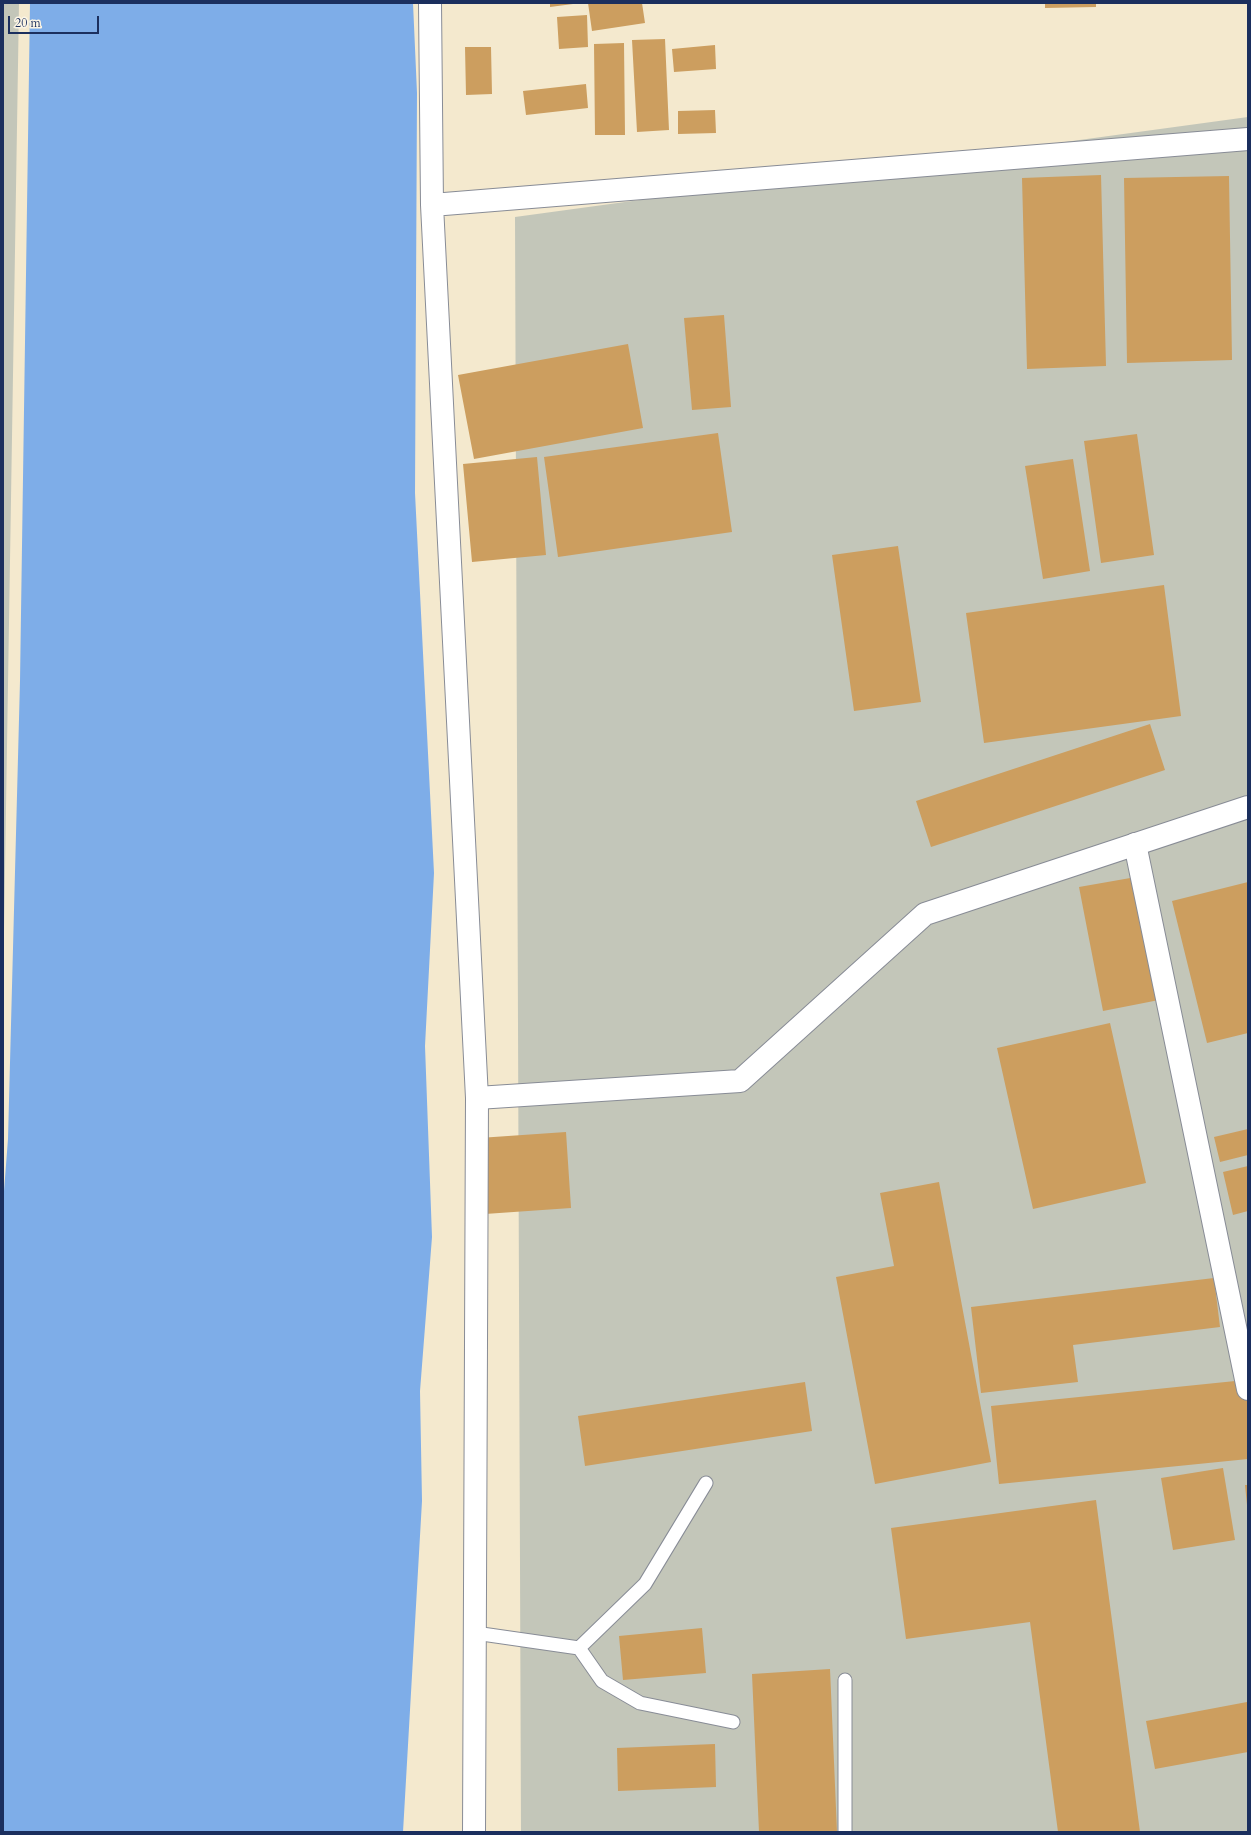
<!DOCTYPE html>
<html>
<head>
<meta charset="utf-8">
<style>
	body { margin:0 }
	#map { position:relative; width:1251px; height:1835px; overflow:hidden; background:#f4e9ce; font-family:Cardo,serif }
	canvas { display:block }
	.frame { position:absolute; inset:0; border:4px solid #1b2f5e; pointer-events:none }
	.scale { position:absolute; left:8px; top:16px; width:91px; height:18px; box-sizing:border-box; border:2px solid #1b2f5e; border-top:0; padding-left:5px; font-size:12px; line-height:14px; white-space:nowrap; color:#1b2f5e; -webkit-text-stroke:3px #fcf5e5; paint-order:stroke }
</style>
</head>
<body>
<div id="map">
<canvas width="1251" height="1835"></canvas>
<div class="frame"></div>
<div class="scale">20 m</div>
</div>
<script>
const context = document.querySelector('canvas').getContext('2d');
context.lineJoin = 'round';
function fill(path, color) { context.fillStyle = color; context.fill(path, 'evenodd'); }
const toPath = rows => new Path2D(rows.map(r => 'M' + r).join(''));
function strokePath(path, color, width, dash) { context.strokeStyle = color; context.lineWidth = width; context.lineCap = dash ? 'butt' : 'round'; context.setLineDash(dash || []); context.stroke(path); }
const industrial = toPath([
	[3,3,19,3,3,994],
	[1248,117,1248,1832,521,1832,515,217]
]);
const water = toPath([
	[30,3,413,3,417,93,415,493,434,873,425,1046,432,1237,420,1391,422,1501,403,1832,3,1832,3,1204,8,1139,20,681]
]);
const building = toPath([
	[550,3,573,3,573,4,550,7],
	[588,3,642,3,645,23,592,31],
	[1045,3,1096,3,1096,7,1045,8],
	[587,15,588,47,559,49,557,17],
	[665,39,669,130,637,132,632,40],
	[624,43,625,135,595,135,594,44],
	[715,45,716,69,674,72,672,49],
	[465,47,491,47,492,94,466,95],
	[586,84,588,108,526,115,523,91],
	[715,110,716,133,678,134,678,111],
	[1101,175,1106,366,1027,369,1022,178],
	[1229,176,1232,360,1127,363,1124,178],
	[724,315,731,407,692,410,684,318],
	[628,344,643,428,474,459,458,375],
	[718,433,732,532,558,557,544,457],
	[1137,434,1154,555,1101,563,1084,441],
	[537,457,546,555,472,562,463,464],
	[1073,459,1090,571,1043,579,1025,466],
	[898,546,921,702,854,711,832,555],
	[1164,585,1181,716,984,743,966,613],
	[1150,724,1165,770,931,847,916,801],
	[1136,877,1159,1000,1103,1011,1079,887],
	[1248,882,1248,1033,1207,1043,1172,901],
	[1110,1023,1146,1183,1033,1209,997,1048],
	[1248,1129,1248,1155,1220,1162,1214,1137],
	[566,1132,571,1208,485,1214,479,1138],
	[1248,1166,1248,1211,1233,1215,1223,1172],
	[939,1182,991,1462,875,1484,836,1277,894,1266,880,1193],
	[1214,1278,1220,1327,1073,1345,1078,1382,981,1393,971,1307],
	[1245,1380,1248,1409,1248,1459,999,1484,991,1406],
	[805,1382,812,1431,585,1466,578,1416],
	[1223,1468,1235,1540,1173,1550,1161,1478],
	[1245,1485,1248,1485,1248,1505,1247,1505],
	[1096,1500,1140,1832,1058,1832,1030,1622,906,1639,891,1528],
	[702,1628,706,1673,623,1680,619,1636],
	[830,1669,837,1832,759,1832,752,1674],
	[1247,1702,1248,1752,1155,1769,1146,1721],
	[715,1744,716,1787,618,1791,617,1748]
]);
const service = toPath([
	[475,1633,579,1648,645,1584,706,1483],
	[579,1648,602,1681,640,1703,733,1722],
	[845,1832,845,1680]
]);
const minor = toPath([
	[430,3,432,205,477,1098,474,1832],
	[432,205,1248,139],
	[1135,844,1248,1389]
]);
const tertiary = toPath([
	[477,1098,740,1081,925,914,1248,807]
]);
fill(industrial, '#c3c6b9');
fill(water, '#7eade8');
fill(building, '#cc9e5f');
strokePath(service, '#888c96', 15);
strokePath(minor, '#888c96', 24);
strokePath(tertiary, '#888c96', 24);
strokePath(service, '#fff', 13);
strokePath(minor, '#fff', 22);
strokePath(tertiary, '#fff', 22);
</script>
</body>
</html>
